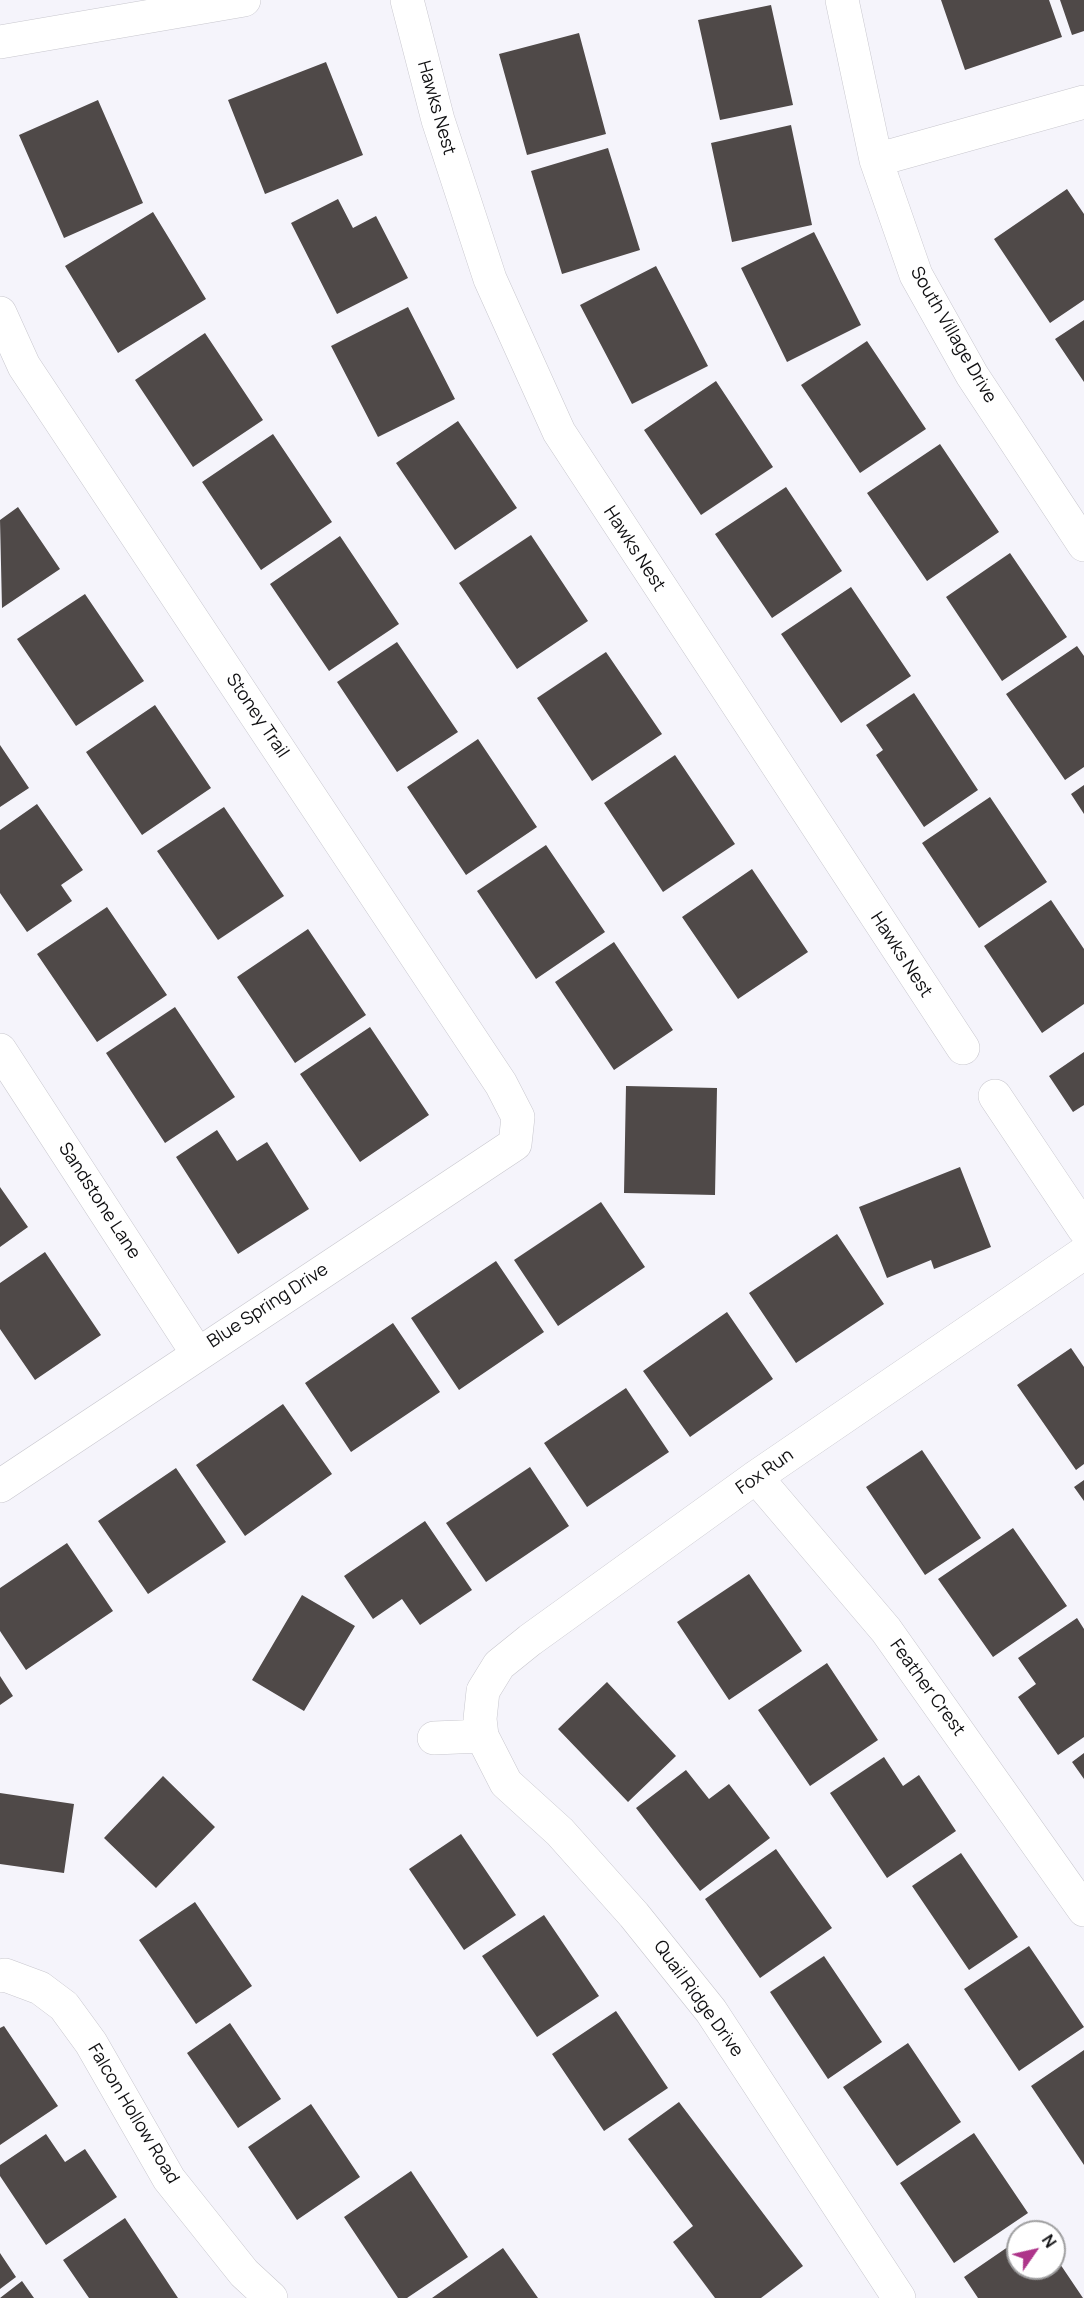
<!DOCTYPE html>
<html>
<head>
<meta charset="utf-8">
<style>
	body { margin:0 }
	#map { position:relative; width:1084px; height:2298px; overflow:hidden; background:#f5f4fb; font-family:Manrope,sans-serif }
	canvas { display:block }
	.north { position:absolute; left:1006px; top:2220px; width:60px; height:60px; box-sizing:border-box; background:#fff; border:2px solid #9f9fa0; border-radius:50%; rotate:56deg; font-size:16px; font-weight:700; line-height:24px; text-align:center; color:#101012 }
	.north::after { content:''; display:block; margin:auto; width:21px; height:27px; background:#ae358a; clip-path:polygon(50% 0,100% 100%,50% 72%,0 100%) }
</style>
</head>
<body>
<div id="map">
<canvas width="1084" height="2298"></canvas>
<div class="north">N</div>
</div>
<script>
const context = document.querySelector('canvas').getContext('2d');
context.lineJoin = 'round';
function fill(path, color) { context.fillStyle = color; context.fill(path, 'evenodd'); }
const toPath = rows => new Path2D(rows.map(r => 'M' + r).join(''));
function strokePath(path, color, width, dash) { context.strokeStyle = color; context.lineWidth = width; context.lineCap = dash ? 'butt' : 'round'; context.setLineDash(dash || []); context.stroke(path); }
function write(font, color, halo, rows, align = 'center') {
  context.font = font + ' Manrope,sans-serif'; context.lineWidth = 6; context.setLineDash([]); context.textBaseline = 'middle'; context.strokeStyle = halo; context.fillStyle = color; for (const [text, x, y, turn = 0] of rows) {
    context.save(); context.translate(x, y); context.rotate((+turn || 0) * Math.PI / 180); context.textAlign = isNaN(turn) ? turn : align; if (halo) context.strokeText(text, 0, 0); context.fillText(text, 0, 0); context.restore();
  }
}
const building = toPath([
	[941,0,1049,0,1062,37,965,70],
	[1060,0,1084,0,1084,31,1072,35],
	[771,5,793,105,720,120,698,20],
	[579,33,606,134,527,155,499,54],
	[326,62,363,155,265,194,228,100],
	[98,100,143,203,64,238,19,135],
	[791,125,812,225,732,242,711,143],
	[608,148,640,250,562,274,531,171],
	[1067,189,1084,214,1084,300,1050,323,994,239],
	[338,199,353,228,376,216,408,278,337,314,291,223],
	[153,212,206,299,118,353,65,266],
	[814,232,861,325,787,362,741,268],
	[656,266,708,366,632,404,580,305],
	[408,307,455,399,378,437,331,346],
	[1084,320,1084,382,1055,339],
	[205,333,263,420,193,467,135,380],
	[867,341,926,429,860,473,801,385],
	[716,381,773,467,701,515,644,430],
	[458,421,517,508,455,550,396,463],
	[273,434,332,522,261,570,202,482],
	[940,444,999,532,927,581,867,493],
	[786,487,842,571,772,618,715,534],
	[18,507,60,569,2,608,0,520],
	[531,535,588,621,517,669,459,583],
	[340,536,399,624,329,671,270,584],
	[1010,553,1067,637,1002,681,946,597],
	[851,587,911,676,841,723,781,634],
	[85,594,144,681,76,726,17,639],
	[397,642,458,732,397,772,337,682],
	[1077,646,1084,656,1084,767,1065,780,1006,694],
	[606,652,662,734,592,781,537,698],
	[914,693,978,790,924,827,876,755,883,750,866,725],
	[155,705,211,788,142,835,86,752],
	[478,739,537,827,466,875,407,787],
	[0,745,29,788,0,807],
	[675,755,735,844,663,892,604,803],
	[1084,785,1084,814,1071,794],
	[990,797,1047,882,979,928,922,843],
	[37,804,83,870,61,885,72,901,27,932,0,893,0,830],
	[224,807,284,896,218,940,157,851],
	[546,845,605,932,536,979,477,891],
	[752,869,808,952,738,999,682,917],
	[1051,900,1084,949,1084,1004,1042,1033,984,946],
	[107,907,167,995,97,1042,37,954],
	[308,929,366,1015,295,1063,237,977],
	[614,942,673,1030,614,1070,555,982],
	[175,1007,235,1097,165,1143,106,1053],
	[370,1027,429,1115,360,1162,300,1074],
	[1084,1052,1084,1105,1073,1112,1049,1076],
	[626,1086,717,1088,715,1195,624,1193],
	[217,1130,237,1161,267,1142,309,1209,238,1254,176,1157],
	[960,1167,991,1247,934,1269,931,1260,887,1278,859,1207],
	[0,1187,28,1227,0,1247],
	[601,1202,645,1267,558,1326,514,1260],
	[837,1234,884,1304,796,1363,749,1293],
	[45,1252,101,1335,35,1380,0,1329,0,1283],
	[496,1261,544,1332,459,1390,411,1318],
	[727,1312,773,1379,690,1437,643,1371],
	[393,1323,440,1392,351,1452,305,1383],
	[1071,1348,1084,1367,1084,1464,1076,1470,1017,1385],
	[626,1388,669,1452,587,1507,544,1443],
	[283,1404,332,1474,245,1536,196,1465],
	[922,1450,981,1538,925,1575,866,1487],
	[530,1467,569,1526,486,1582,446,1523],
	[176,1468,226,1542,148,1594,98,1521],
	[1084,1480,1084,1501,1074,1487],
	[425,1521,472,1590,420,1625,402,1599,373,1619,344,1576],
	[1013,1528,1067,1606,993,1657,938,1579],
	[67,1543,113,1611,26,1670,0,1631,0,1588],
	[749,1574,802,1651,729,1700,677,1622],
	[302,1595,355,1626,304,1711,252,1680],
	[1077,1618,1084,1629,1084,1737,1058,1755,1018,1697,1036,1684,1018,1658],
	[827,1663,878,1740,810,1786,758,1710],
	[0,1676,13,1696,0,1705],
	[607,1682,676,1756,628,1802,558,1729],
	[1084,1753,1084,1779,1072,1762],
	[884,1757,903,1786,919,1775,956,1831,887,1878,830,1793],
	[686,1770,709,1799,729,1784,770,1838,700,1891,636,1808],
	[163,1776,215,1827,156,1888,104,1838],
	[0,1793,74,1804,64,1873,0,1864],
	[461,1834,516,1915,464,1950,409,1869],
	[776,1849,832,1928,760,1978,705,1899],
	[961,1853,1018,1937,969,1970,912,1886],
	[195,1902,252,1986,196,2024,139,1940],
	[544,1915,599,1996,537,2037,482,1956],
	[1029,1946,1084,2027,1019,2071,964,1989],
	[824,1956,882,2042,828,2079,770,1992],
	[616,2011,668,2088,604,2131,552,2054],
	[230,2023,281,2099,238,2128,187,2053],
	[4,2026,58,2106,0,2145,0,2028],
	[908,2043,961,2122,897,2166,843,2087],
	[1084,2050,1084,2165,1031,2086],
	[679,2102,803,2266,761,2298,715,2298,673,2242,693,2226,628,2139],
	[311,2104,360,2177,297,2220,248,2147],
	[974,2133,1028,2213,954,2263,900,2183],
	[46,2134,65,2162,85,2149,117,2197,46,2245,0,2176,0,2165],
	[411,2171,468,2257,407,2298,398,2298,344,2217],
	[125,2218,178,2298,89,2298,63,2260],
	[1018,2240,1018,2268,1054,2268,1054,2255,1083,2298,978,2298,964,2277],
	[503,2248,538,2298,432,2298],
	[0,2253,16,2277,0,2289],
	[22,2281,34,2298,0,2298]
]);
const minor = toPath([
	[407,0,438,120,490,279,559,432,963,1048],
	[842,0,876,160,916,275,972,375,1084,545],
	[0,42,244,0],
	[876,160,1084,102],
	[0,313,24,366,501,1084,518,1117,515,1144,0,1486],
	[0,1050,197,1353],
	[995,1096,1084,1229],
	[756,1477,886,1630,1084,1910],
	[434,1738,482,1736],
	[0,1976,5,1975,40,1988,64,2006,91,2043,169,2179,244,2273,271,2298],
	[899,2298,711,2011,634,1915,560,1832,506,1783,482,1736,480,1719,483,1691,499,1665,530,1640,756,1477,1084,1253]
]);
const streetNames = [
	["Hawks Nest",436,108,74],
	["South Village Drive",953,335,60],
	["Hawks Nest",634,549,57],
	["Stoney Trail",257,716,56],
	["Hawks Nest",901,955,57],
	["Sandstone Lane",99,1201,57],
	["Blue Spring Drive",268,1306,-33],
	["Fox Run",765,1472,-35],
	["Feather Crest",927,1688,54],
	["Quail Ridge Drive",698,1999,54],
	["Falcon Hollow Road",133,2114,59]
];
fill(building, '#4f4948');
strokePath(minor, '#c8c7ce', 34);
strokePath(minor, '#fff', 33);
write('18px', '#101012', '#fff', streetNames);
</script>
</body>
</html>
